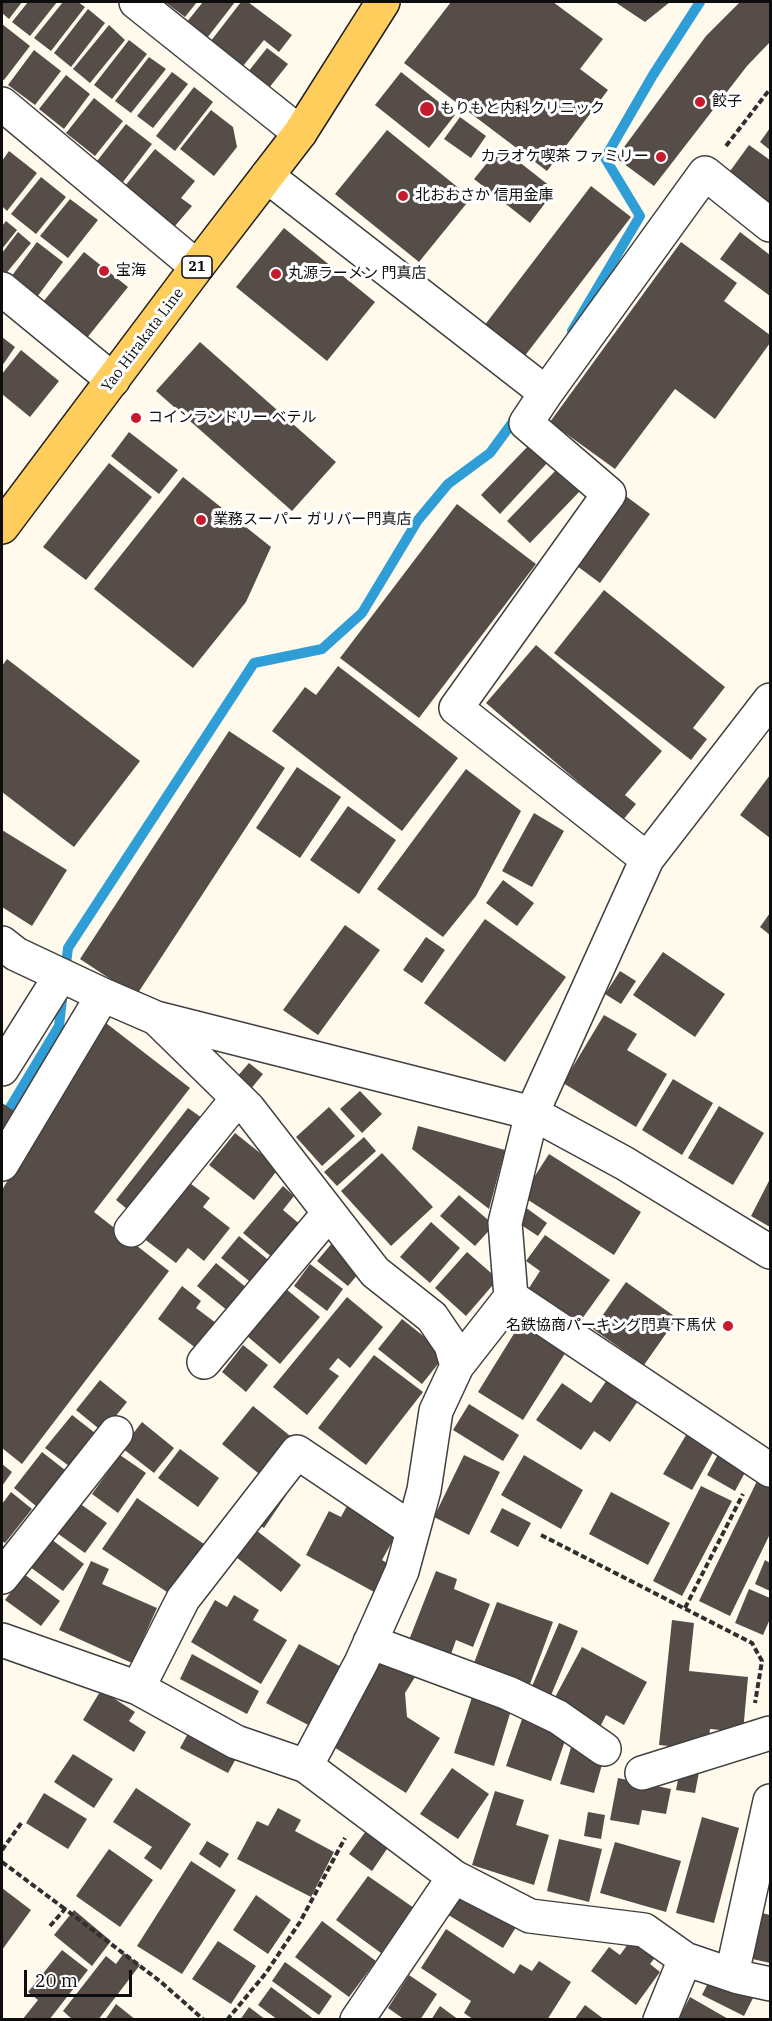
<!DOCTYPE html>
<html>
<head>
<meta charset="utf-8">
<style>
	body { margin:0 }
	#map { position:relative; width:772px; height:2021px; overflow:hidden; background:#fffaec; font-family:"IBM Plex Serif",serif }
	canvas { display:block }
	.frame { position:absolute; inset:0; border:3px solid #0d0d0d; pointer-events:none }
	.scale { position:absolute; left:24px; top:1970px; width:108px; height:27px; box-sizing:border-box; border:3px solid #0d0d0d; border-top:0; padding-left:8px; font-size:18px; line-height:21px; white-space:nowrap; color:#0d0d0d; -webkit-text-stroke:4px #fff; paint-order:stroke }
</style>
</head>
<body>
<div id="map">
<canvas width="772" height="2021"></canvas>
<div class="frame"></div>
<div class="scale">20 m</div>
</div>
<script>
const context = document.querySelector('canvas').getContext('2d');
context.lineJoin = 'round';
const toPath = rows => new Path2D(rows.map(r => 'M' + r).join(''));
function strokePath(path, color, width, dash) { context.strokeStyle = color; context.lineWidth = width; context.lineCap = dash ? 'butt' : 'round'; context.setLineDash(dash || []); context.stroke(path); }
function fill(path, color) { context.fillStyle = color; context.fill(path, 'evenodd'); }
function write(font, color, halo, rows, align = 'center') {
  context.font = font + ' "IBM Plex Serif","Noto Sans JP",serif'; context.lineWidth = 6; context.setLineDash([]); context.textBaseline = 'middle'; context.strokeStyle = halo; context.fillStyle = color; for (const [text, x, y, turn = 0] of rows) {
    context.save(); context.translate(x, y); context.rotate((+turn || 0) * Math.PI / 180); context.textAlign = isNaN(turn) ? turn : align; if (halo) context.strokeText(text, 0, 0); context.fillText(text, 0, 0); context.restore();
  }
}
const stream = toPath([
	[572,331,640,216,605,158,653,75,700,2],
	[65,972,68,948,254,663,322,649,362,613,418,520,448,484,490,453,518,415],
	[2,1121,59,1026,63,991]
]);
const building = toPath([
	[2,2,22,2,9,19,2,13],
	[28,2,57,2,30,36,12,22],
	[63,2,78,2,85,7,51,51,34,38],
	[165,2,197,2,185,17],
	[203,2,235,2,207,38,186,23],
	[241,2,248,2,292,35,279,52,264,40,239,71,207,46],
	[451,2,553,2,603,39,580,69,608,90,547,171,404,63],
	[615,2,670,2,645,22],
	[740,2,770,2,770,42,747,66,654,186,616,158,706,36],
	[88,9,105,23,71,67,54,53],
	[2,24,30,46,4,80,2,79],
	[109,25,125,40,90,83,73,69],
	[129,40,147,54,112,99,94,85],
	[267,48,288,64,265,93,244,77],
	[34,50,61,71,35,105,8,85],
	[149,57,166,69,131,113,115,101],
	[172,72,188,84,153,128,137,116],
	[401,72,455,115,429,148,375,105],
	[66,75,90,94,64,129,39,109],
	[194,87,213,102,175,151,156,136],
	[94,98,123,121,95,156,66,133],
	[211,110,233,127,237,147,214,176,180,149],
	[460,117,486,136,471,158,444,139],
	[126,124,152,144,123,182,97,161],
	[770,128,770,150,760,142],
	[387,130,471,198,419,262,335,194],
	[749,145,770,160,770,205,728,174],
	[500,147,555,190,530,223,474,179],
	[155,149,195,181,181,198,192,206,175,226,125,186],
	[9,151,37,173,7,211,2,206,2,161],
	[41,177,66,197,36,234,11,214],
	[591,186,631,217,524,357,484,326],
	[70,199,98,220,68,258,40,236],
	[6,221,17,230,2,249,2,226],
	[284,228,375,302,327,361,236,287],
	[18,232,31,243,4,276,2,275,2,253],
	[740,232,770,255,770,296,720,259],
	[37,242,63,262,34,301,8,281],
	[681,242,737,283,724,301,770,335,770,343,715,419,675,389,615,469,550,422],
	[84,252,128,287,82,344,38,308],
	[2,337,15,347,2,366],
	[200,342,336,462,292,511,156,391],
	[21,350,59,381,30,417,2,394,2,374],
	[129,432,178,470,159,494,111,456],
	[530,444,549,461,500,514,481,495],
	[109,463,152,497,86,580,43,547],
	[557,469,580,491,530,543,507,521],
	[183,477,271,547,246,602,193,668,94,589],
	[623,494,650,514,600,583,573,563],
	[457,504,536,564,419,718,340,658],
	[604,590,725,687,693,728,707,739,691,760,554,653],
	[536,645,662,751,625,795,636,804,623,820,486,703],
	[7,659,140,761,74,847,2,792,2,666],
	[338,666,458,758,402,831,272,731,305,687,316,695],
	[229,731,285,768,136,996,80,959],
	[297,767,341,797,300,858,256,828],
	[466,769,521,811,476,896,443,937,377,889],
	[770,775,770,838,740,815],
	[348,806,396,840,359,894,310,860],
	[534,813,564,831,532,887,502,871],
	[2,830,67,870,32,926,2,907],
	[503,880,534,903,517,926,486,903],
	[770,913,770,935,760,927],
	[485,919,566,977,505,1062,424,1003],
	[345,925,380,950,318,1035,283,1010],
	[426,937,445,950,422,983,403,970],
	[663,952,725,994,695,1037,633,995],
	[620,971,636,981,621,1004,605,994],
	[604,1015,637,1034,627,1050,667,1074,636,1127,563,1083],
	[102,1020,190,1088,94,1212,169,1271,22,1464,2,1448,2,1190],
	[249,1063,263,1074,250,1090,236,1078],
	[673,1079,713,1103,682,1155,642,1130],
	[360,1091,382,1114,362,1133,340,1109],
	[2,1103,19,1114,2,1141],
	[719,1106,764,1133,733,1185,688,1158],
	[329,1107,355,1136,322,1166,296,1137],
	[188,1108,205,1120,132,1213,116,1200],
	[418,1126,505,1150,489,1209,412,1149],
	[235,1133,279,1168,254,1200,209,1165],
	[364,1137,376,1151,337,1186,324,1172],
	[382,1153,433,1207,391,1246,341,1191],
	[549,1154,641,1212,614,1255,522,1196],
	[770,1179,770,1227,751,1216],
	[187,1181,210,1198,203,1207,230,1228,204,1261,188,1248,176,1263,143,1238],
	[283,1186,294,1196,283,1210,301,1225,273,1258,243,1233],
	[459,1195,494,1225,475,1246,440,1216],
	[525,1207,547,1223,538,1236,515,1221],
	[431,1222,460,1248,430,1283,400,1257],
	[545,1235,610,1280,579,1323,529,1288,540,1271,526,1261],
	[239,1236,272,1263,254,1285,221,1258],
	[333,1242,364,1267,348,1286,317,1261],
	[467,1252,498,1279,466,1316,435,1288],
	[216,1263,247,1288,228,1311,197,1286],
	[310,1264,343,1289,327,1311,294,1286],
	[626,1282,677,1318,644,1365,593,1329],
	[182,1286,201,1301,196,1308,216,1323,197,1349,158,1319],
	[286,1289,320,1317,280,1364,247,1336],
	[347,1297,383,1327,350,1368,338,1358,329,1369,339,1376,307,1415,273,1387],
	[402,1319,446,1354,422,1384,378,1349],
	[523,1319,569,1347,523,1420,478,1392],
	[243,1345,268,1365,246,1392,222,1372],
	[374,1355,423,1392,366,1465,318,1428],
	[609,1377,640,1398,610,1442,594,1431,581,1450,536,1420,562,1383,591,1403],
	[100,1380,127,1402,103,1432,76,1410],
	[469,1404,519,1435,503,1461,453,1430],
	[253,1406,294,1439,263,1477,222,1444],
	[72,1415,95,1433,69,1466,45,1448],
	[142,1422,174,1448,154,1473,122,1448],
	[689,1430,716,1447,692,1490,663,1474],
	[722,1447,750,1463,735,1491,707,1475],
	[180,1449,219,1478,198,1507,158,1478],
	[42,1452,65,1470,36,1506,14,1488],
	[120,1455,146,1473,118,1513,92,1494],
	[464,1455,500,1472,469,1535,434,1517],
	[524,1455,583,1490,561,1529,501,1495],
	[2,1464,12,1472,2,1486],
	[757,1481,770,1488,770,1534,730,1616,699,1601],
	[275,1486,287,1494,264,1528,251,1520],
	[701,1486,732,1501,682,1596,653,1581],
	[11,1492,32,1509,5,1543,2,1541,2,1504],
	[611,1492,670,1523,648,1565,589,1534],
	[137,1498,204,1544,170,1594,102,1549],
	[79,1503,107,1523,85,1553,57,1533],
	[348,1504,398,1531,382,1560,390,1565,376,1593,306,1555,329,1511,341,1517],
	[502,1508,531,1523,518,1547,490,1532],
	[257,1531,301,1565,281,1592,236,1557],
	[51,1539,84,1564,63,1591,30,1567],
	[765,1560,770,1563,770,1591,755,1584],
	[91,1561,109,1569,102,1584,157,1608,132,1663,59,1630],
	[436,1571,457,1579,454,1589,490,1604,473,1647,456,1640,450,1657,409,1640],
	[24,1574,60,1601,41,1626,5,1600],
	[749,1589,770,1598,770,1619,763,1635,735,1623],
	[234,1595,259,1610,253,1620,287,1640,261,1684,191,1642,215,1600,227,1607],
	[497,1602,553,1622,530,1684,474,1663],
	[672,1620,694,1623,689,1671,748,1677,743,1732,710,1729,708,1750,659,1745],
	[559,1623,578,1631,549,1700,530,1691],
	[299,1644,345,1669,314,1728,266,1703],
	[582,1647,647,1682,624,1725,606,1715,600,1727,553,1701],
	[192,1654,259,1691,247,1714,180,1679],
	[382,1655,415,1677,405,1693,407,1717,440,1738,406,1793,326,1742],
	[101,1690,135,1712,129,1721,146,1732,134,1752,83,1720],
	[473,1694,512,1707,494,1766,454,1753],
	[523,1716,568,1732,551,1781,506,1766],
	[191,1728,239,1753,228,1773,180,1748],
	[572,1744,605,1754,594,1793,560,1784],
	[73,1754,113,1779,94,1808,54,1782],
	[452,1768,489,1794,458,1839,420,1814],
	[680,1769,699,1772,695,1793,676,1790],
	[618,1778,671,1789,666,1814,642,1810,639,1825,610,1820],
	[136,1788,191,1824,161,1870,144,1858,152,1847,113,1822],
	[495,1791,524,1800,516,1825,549,1835,534,1885,472,1865],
	[44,1793,87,1819,68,1849,26,1823],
	[278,1808,301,1820,295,1831,334,1852,311,1897,237,1859,257,1821,268,1826],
	[588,1812,605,1815,601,1839,584,1836],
	[702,1817,739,1828,714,1923,676,1913],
	[369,1827,391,1843,372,1871,349,1854],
	[559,1839,602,1849,589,1902,547,1891],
	[207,1841,229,1854,220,1868,199,1854],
	[615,1842,681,1861,666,1912,600,1893],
	[109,1849,153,1880,120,1927,76,1896],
	[191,1861,236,1890,182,1974,137,1946],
	[368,1876,414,1908,381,1953,336,1920],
	[2,1888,31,1910,2,1950],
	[460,1889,518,1924,503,1948,445,1913],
	[256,1895,291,1920,268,1954,233,1930],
	[74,1910,111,1941,92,1966,54,1935],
	[758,1912,770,1915,770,1963,748,1958],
	[322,1921,376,1961,349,1997,295,1957],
	[446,1929,514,1974,520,1964,532,1971,539,1961,571,1982,547,2020,474,2020,464,2013,471,2001,421,1968],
	[633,1937,657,1955,650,1964,660,1972,636,2005,591,1971,609,1947,620,1955],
	[218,1941,256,1966,231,2004,192,1979],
	[62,1950,88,1970,49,2020,22,2020,38,2000,28,1992],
	[124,1953,140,1965,98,2020,73,2020,63,2011,106,1956,116,1964],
	[285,1962,332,1996,319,2015,272,1981],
	[713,1973,755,1994,744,2016,702,1995],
	[409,1975,437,1994,420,2020,405,2020,388,2008],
	[271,1987,315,2020,278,2020,258,2005],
	[690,1997,730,2020,678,2020],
	[116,2004,136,2020,105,2020],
	[585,2005,605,2020,574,2020],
	[440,2006,459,2020,431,2020],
	[249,2007,266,2020,240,2020]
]);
const path = toPath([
	[726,146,770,89],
	[541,1535,752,1643,762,1661,755,1703],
	[685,1608,743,1494],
	[2,1850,22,1822],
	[2,1862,65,1909],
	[50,1926,65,1909,161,1982,204,2020],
	[227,2020,266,1973,300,1922,345,1838]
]);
const minor = toPath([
	[136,2,300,133],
	[2,104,197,267],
	[267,176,546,393,705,173,770,225],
	[2,289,113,380],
	[546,393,526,423,609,494,456,708,647,859],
	[2,943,16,954,103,995,156,1018,532,1113,624,1163,770,1252],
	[157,1019,248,1108,375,1272,432,1317,451,1345,457,1366],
	[2,1069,61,975],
	[2,1164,103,995],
	[131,1230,238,1098],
	[511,1297,770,1470],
	[204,1362,329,1213],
	[2,1577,116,1433],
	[2,1640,138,1688,236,1742,306,1766,454,1877,530,1916,644,1930,685,1959,738,1977,770,1984],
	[370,1642,508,1693,558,1717,604,1749],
	[138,1688,183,1599,297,1452,413,1530],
	[306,1766,361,1663,402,1571,424,1490,436,1411,457,1366,511,1297,505,1223,532,1113,647,859,770,700],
	[642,1773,770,1733],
	[732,1974,770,1801],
	[357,2020,454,1877],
	[660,2020,685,1959]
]);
const major = toPath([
	[2,527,197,267,300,133,383,2]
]);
const markers = [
	[700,102,6,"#c61b2e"],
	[427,109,8,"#c61b2e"],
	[661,157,6,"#c61b2e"],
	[403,196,6,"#c61b2e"],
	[104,271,6,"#c61b2e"],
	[276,274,6,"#c61b2e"],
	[136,418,6,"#c61b2e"],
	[201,520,6,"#c61b2e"],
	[728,1326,6,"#c61b2e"]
];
const shields = [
	[197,267,30]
];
const shieldNames = [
	["21",197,267]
];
const poiNames = [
	["餃子",712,102],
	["もりもと内科クリニック",440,109],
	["カラオケ喫茶 ファミリー",649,157,"right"],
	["北おおさか 信用金庫",415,196],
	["宝海",116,271],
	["丸源ラーメン 門真店",288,274],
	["コインランドリー ベテル",148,418],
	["業務スーパー ガリバー門真店",213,520],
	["名鉄協商パーキング門真下馬伏",716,1326,"right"]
];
const streetNames = [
	["Yao Hirakata Line",143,340,-53]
];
strokePath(stream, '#2f9ed6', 10);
fill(building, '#564d48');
strokePath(minor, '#404040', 36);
strokePath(major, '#1e1e1e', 36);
strokePath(path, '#2f2f2f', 4, [6, 3]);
strokePath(minor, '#fff', 33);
strokePath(major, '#ffcd5c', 33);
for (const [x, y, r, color] of markers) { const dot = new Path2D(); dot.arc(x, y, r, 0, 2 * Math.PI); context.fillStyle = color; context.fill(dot); strokePath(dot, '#fff', 2); }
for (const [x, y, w] of shields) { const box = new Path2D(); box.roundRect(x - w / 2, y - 11, w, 22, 4.5); context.fillStyle = '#fff'; context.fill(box); strokePath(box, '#0d0d0d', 1.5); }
write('bold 14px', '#0d0d0d', null, shieldNames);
write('15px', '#0d0d0d', '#fff', poiNames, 'left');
write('15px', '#0d0d0d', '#fff', streetNames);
</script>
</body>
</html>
